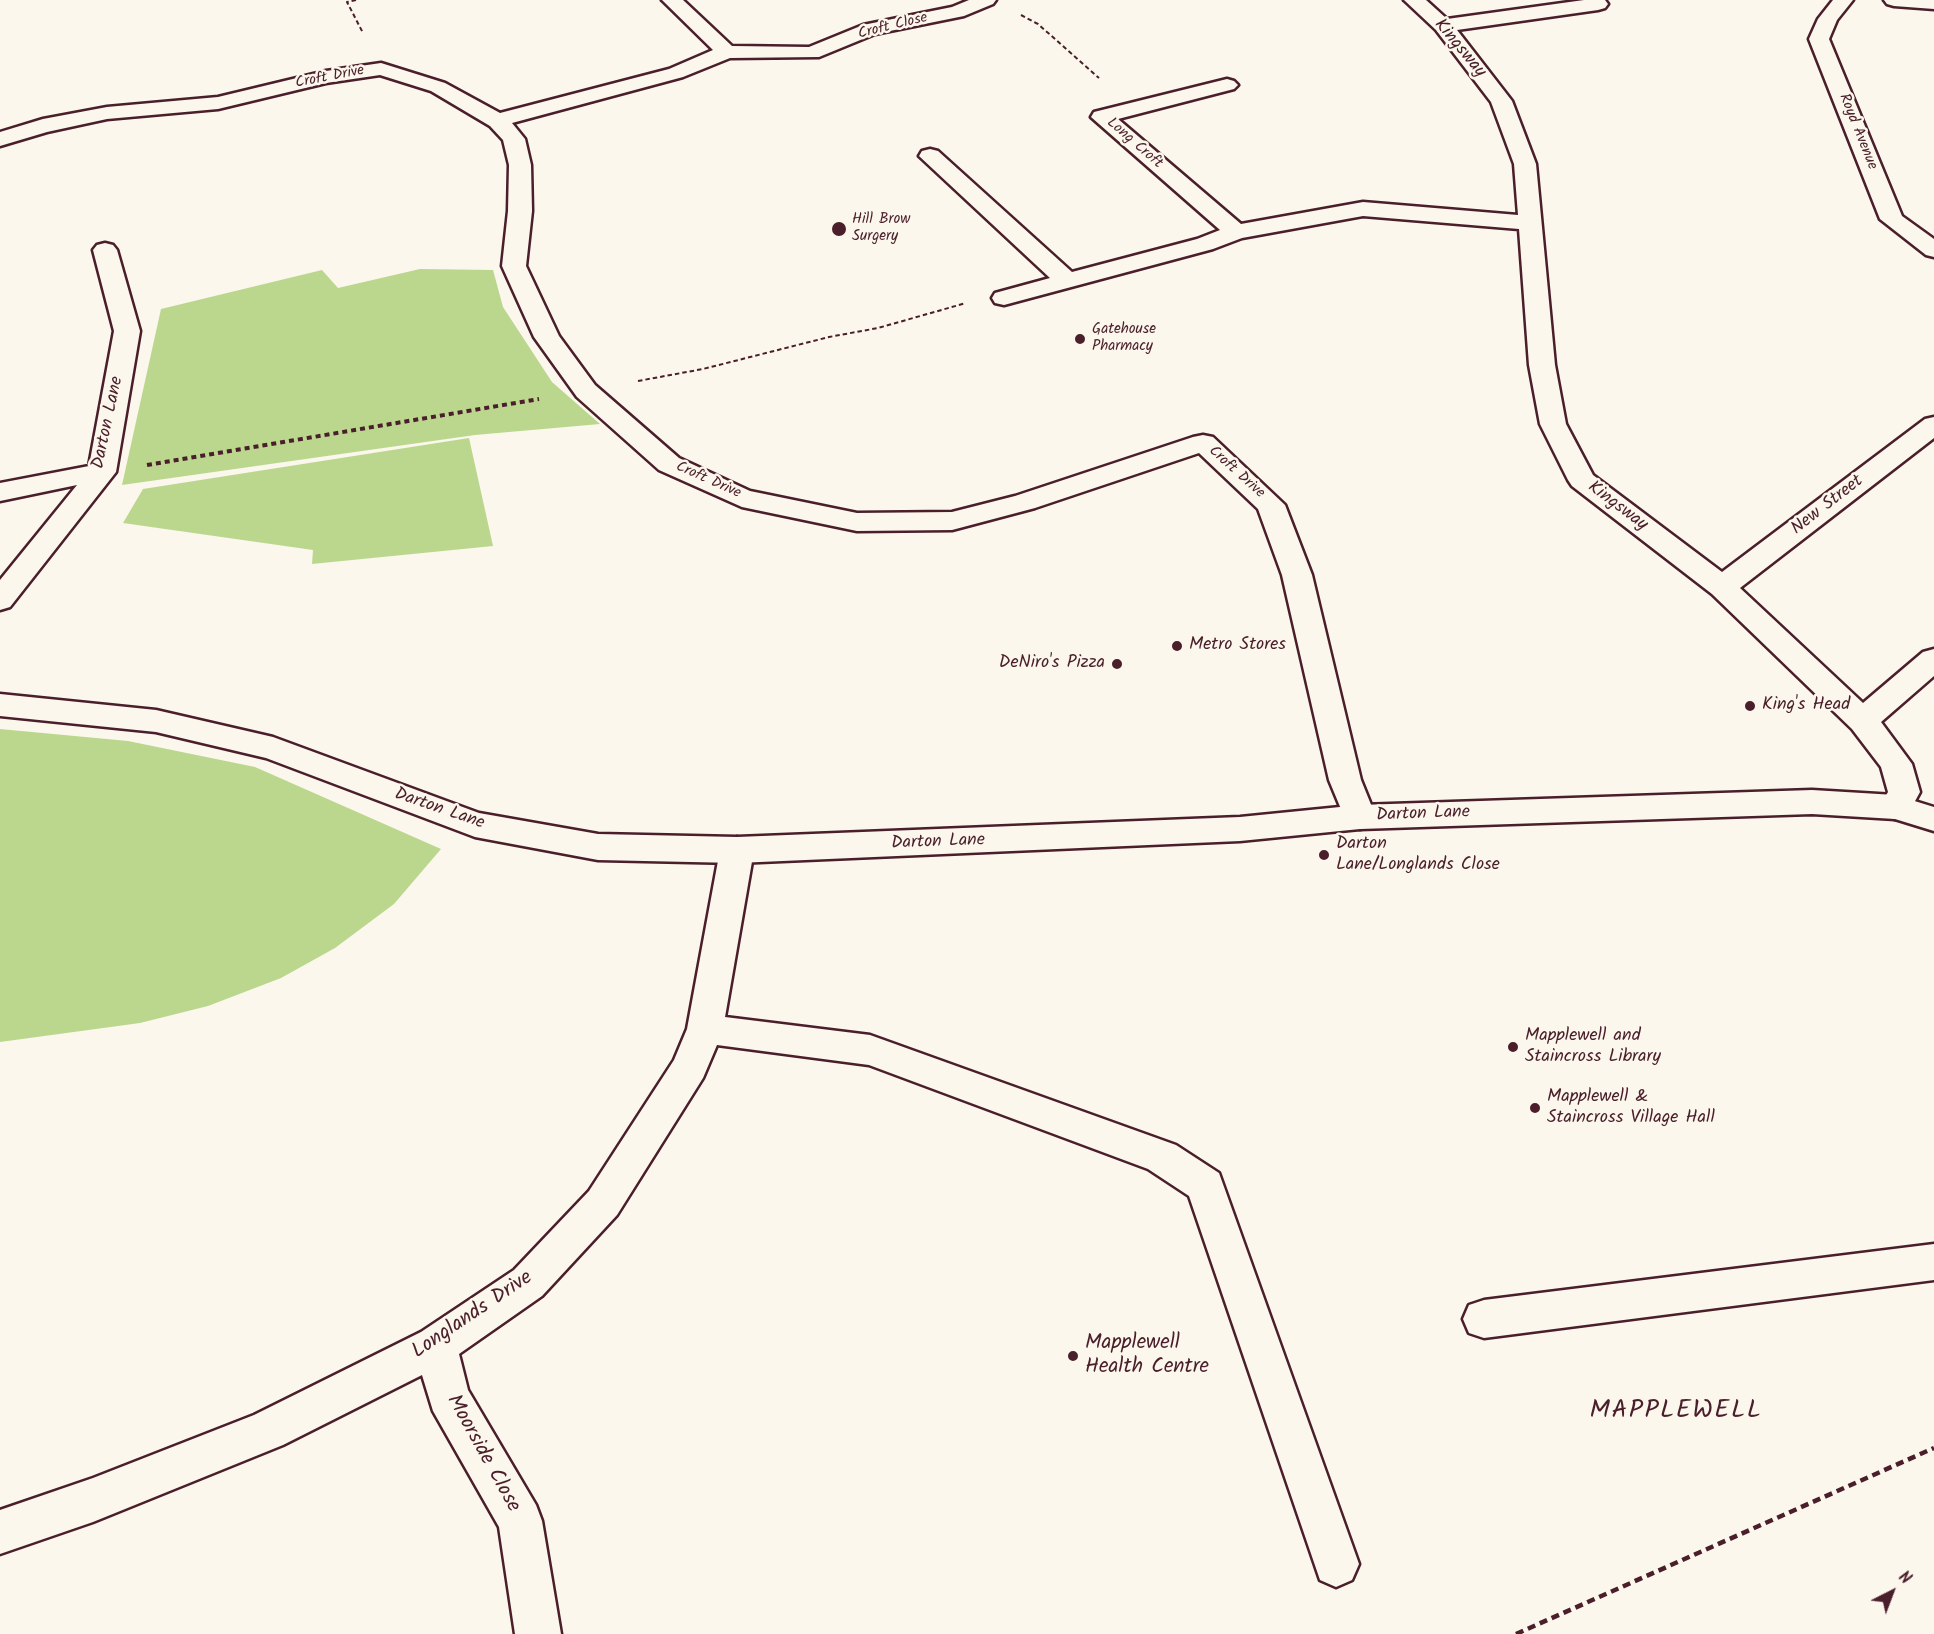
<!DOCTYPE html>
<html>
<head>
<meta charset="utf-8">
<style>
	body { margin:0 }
	#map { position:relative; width:1934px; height:1634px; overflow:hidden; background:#fbf7ec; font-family:Kalam,sans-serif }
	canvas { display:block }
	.north { position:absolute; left:1862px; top:1562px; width:60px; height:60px; -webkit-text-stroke:4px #fbf7ec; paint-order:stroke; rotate:42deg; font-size:16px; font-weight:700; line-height:24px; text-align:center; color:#4a1f2b }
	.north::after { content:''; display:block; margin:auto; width:21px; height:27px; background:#4a1f2b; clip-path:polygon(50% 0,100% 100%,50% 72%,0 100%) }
</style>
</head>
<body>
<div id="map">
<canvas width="1934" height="1634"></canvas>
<div class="north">N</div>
</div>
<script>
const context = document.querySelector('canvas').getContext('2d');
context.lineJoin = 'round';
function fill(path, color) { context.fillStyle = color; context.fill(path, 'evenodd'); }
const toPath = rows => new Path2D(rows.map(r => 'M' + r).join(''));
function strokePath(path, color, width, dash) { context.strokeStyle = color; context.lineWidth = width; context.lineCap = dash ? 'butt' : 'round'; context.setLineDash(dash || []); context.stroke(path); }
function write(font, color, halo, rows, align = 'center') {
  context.font = font + ' Kalam,sans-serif'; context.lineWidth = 5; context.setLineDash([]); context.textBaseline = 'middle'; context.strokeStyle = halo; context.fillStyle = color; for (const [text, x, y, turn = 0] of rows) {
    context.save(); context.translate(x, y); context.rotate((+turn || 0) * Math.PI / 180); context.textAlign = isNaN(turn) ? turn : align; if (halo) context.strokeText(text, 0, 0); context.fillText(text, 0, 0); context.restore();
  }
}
const green = toPath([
	[420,269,493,270,503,307,552,382,600,424,475,435,122,485,161,309,322,270,338,288],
	[469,438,493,546,312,564,313,550,123,523,143,489],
	[0,729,128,741,255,767,441,849,394,904,335,948,281,978,208,1006,140,1023,0,1042]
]);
const pathFar2 = toPath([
	[356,0,347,2,363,33],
	[1021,15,1038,24,1099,78],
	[638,381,703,369,829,337,878,328,966,303]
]);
const pathFar1 = toPath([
	[147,465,539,399]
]);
const path = toPath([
	[1516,1634,1934,1448]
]);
const minor = toPath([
	[662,0,683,0,732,46,809,47,863,25,952,7,969,0,996,0,993,4,964,16,875,34,819,57,730,58,683,77,512,123,525,139,531,165,532,211,526,266,559,336,595,385,679,458,750,491,857,513,952,512,1015,496,1193,437,1203,435,1213,437,1285,505,1312,575,1361,780,1376,817,1372,826,1360,829,1348,826,1329,780,1282,575,1258,509,1199,453,1035,508,952,530,857,531,742,507,659,470,577,397,534,337,502,266,508,211,509,165,503,140,490,126,431,91,380,75,326,83,218,109,107,119,47,132,0,146,0,132,43,119,107,107,218,97,326,71,381,63,445,83,500,113,669,69,713,50,662,0],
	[1404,0,1426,0,1447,19,1584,0,1605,0,1608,4,1605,8,1598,10,1457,30,1512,101,1536,164,1555,365,1566,424,1593,475,1722,572,1925,419,1934,417,1934,438,1740,588,1863,703,1923,652,1934,649,1934,676,1881,722,1912,764,1920,792,1907,816,1895,819,1883,816,1879,807,1888,792,1881,767,1852,729,1712,594,1572,486,1568,480,1540,424,1529,365,1519,229,1363,216,1242,238,1213,249,1004,305,995,303,992,298,995,293,1050,278,919,156,922,151,930,149,938,151,1072,272,1197,239,1220,230,1091,117,1094,112,1227,79,1234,81,1238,85,1234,89,1118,119,1241,224,1363,202,1518,215,1514,164,1491,102,1436,30,1404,0],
	[1833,0,1853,0,1837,20,1829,39,1902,216,1934,239,1934,257,1926,255,1880,219,1809,39,1818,19,1833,0],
	[1884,0,1934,0,1934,9,1894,6,1887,4,1884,0],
	[105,243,113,245,117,250,140,331,116,472,10,607,0,610,0,580,77,485,0,501,0,483,89,466,114,331,93,250,97,245,105,243],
	[737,837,749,841,754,850,725,1017,870,1035,1176,1145,1219,1173,1359,1564,1352,1580,1336,1587,1320,1580,1189,1196,1148,1169,869,1065,717,1045,703,1078,617,1215,542,1296,459,1354,468,1390,536,1505,542,1521,561,1634,515,1634,499,1527,433,1411,422,1375,283,1445,93,1522,0,1554,0,1510,93,1478,254,1415,421,1332,514,1270,589,1191,674,1060,687,1029,720,850,725,841,737,837],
	[1934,1244,1934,1280,1484,1338,1469,1333,1463,1319,1469,1305,1484,1300,1934,1244]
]);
const major = toPath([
	[0,694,156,710,273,737,479,813,598,834,737,837,1240,817,1360,805,1812,790,1895,795,1934,807,1934,831,1895,819,1812,814,1360,829,1240,841,737,863,598,860,475,837,266,758,156,732,0,716,0,694]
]);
const markers = [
	[839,229,8,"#4a1f2b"],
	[1080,339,6,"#4a1f2b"],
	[1177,646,6,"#4a1f2b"],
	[1117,664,6,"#4a1f2b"],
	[1750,706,6,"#4a1f2b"],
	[1324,855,6,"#4a1f2b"],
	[1513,1047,6,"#4a1f2b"],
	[1535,1108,6,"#4a1f2b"],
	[1073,1356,6,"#4a1f2b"]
];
const farStreetnames = [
	["Croft Close",893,27,-14],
	["Croft Drive",330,78,-11],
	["Royd Avenue",1857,132,68],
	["Long Croft",1134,144,41],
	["Croft Drive",1236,473,42],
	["Croft Drive",708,481,24]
];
const farPoinames = [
	["Hill Brow",852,220],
	["Surgery",852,237],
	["Gatehouse",1092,330],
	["Pharmacy",1092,347]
];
const streetNames = [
	["Kingsway",1459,49,50],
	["Darton Lane",109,423,-78],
	["New Street",1828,506,-38],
	["Kingsway",1617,507,37],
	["Darton Lane",439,810,19],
	["Darton Lane",1423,815,-2],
	["Darton Lane",938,843,-2]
];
const poiNames = [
	["Metro Stores",1189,646],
	["DeNiro's Pizza",1105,664,"right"],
	["King's Head",1762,706],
	["Darton",1336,845],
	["Lane/Longlands Close",1336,866],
	["Mapplewell and",1525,1037],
	["Staincross Library",1525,1058],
	["Mapplewell &",1547,1098],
	["Staincross Village Hall",1547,1119]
];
const nearStreetnames = [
	["Longlands Drive",473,1316,-34],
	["Moorside Close",482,1454,61]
];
const nearPoinames = [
	["Mapplewell",1085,1344],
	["Health Centre",1085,1368]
];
const nearQuarternames = [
	["MAPPLEWELL",1676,1413]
];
fill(green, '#bbd78e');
strokePath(minor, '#4a1f2b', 5);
strokePath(major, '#4a1f2b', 5);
strokePath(pathFar2, '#4a1f2b', 2, [4.5, 3]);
strokePath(pathFar1, '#4a1f2b', 4, [5, 4]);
strokePath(path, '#4a1f2b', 4.5, [8, 5]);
fill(minor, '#fbf7ec');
fill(major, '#fbf7ec');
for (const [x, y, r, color] of markers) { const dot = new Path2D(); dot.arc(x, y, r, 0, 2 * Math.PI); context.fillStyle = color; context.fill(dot); strokePath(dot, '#fbf7ec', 2); }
write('15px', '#4a1f2b', '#fbf7ec', farStreetnames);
write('15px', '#4a1f2b', '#fbf7ec', farPoinames, 'left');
write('18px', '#4a1f2b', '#fbf7ec', streetNames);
write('18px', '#4a1f2b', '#fbf7ec', poiNames, 'left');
write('21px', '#4a1f2b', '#fbf7ec', nearStreetnames);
write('21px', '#4a1f2b', '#fbf7ec', nearPoinames, 'left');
context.letterSpacing = '1.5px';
write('26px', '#4a1f2b', '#fbf7ec', nearQuarternames);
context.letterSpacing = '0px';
</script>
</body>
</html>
